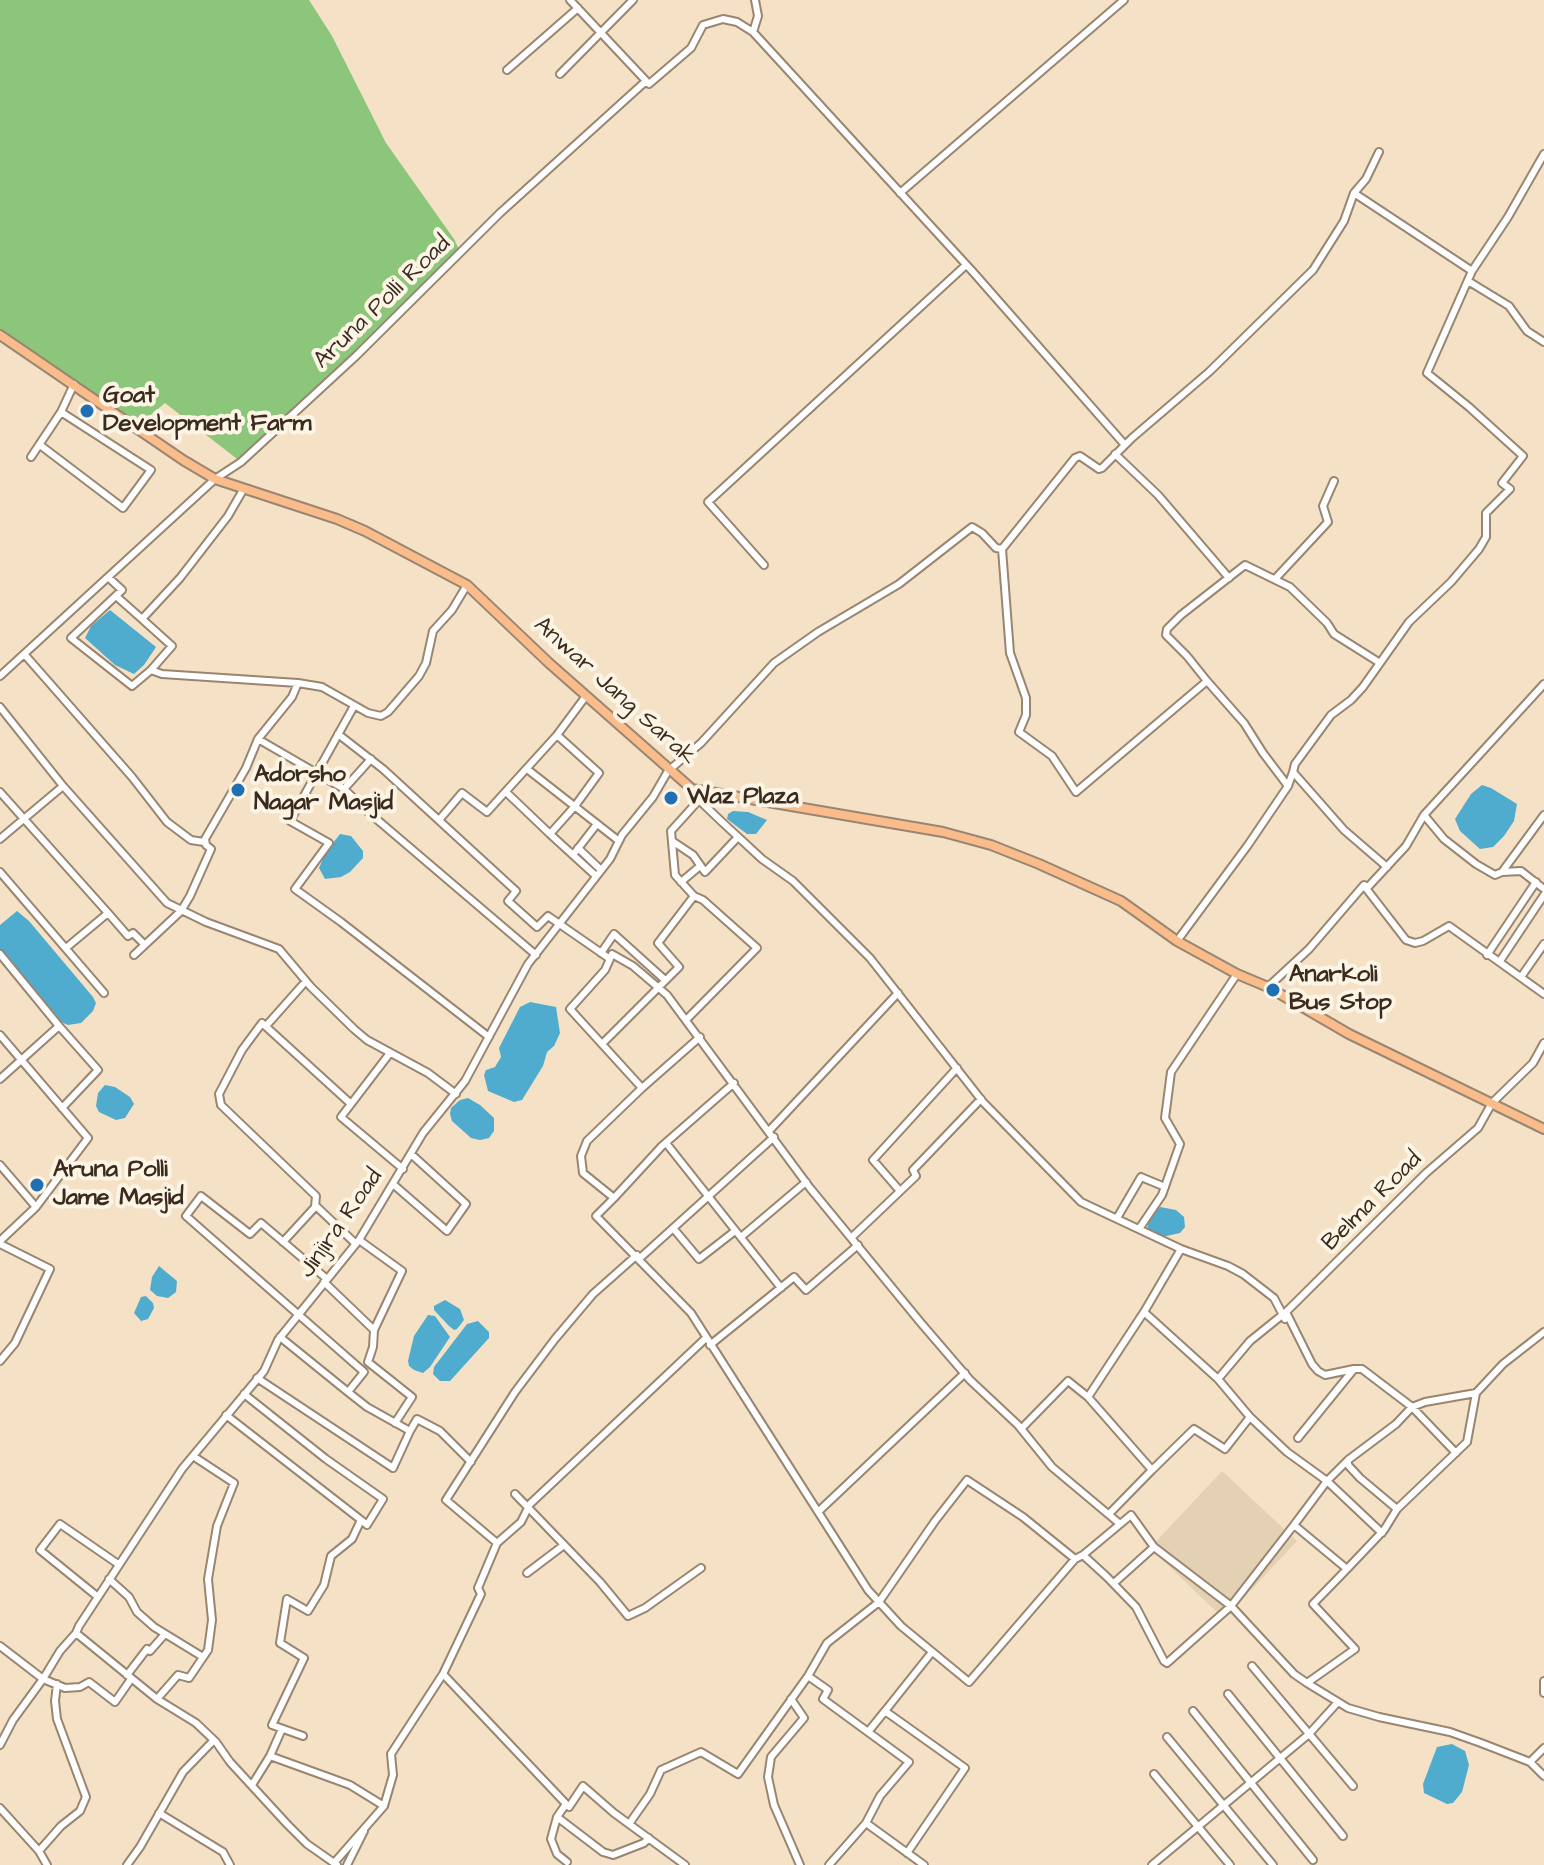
<!DOCTYPE html>
<html>
<head>
<meta charset="utf-8">
<style>
	body { margin:0 }
	canvas { display:block; background:#f5e1c5 }
</style>
</head>
<body>
<canvas width="1544" height="1865"></canvas>
<script>
const context = document.querySelector('canvas').getContext('2d');
context.lineJoin = 'round';
function fill(path, color) { context.fillStyle = color; context.fill(path, 'evenodd'); }
const toPath = rows => new Path2D(rows.map(r => 'M' + r).join(''));
function strokePath(path, color, width, dash) { context.strokeStyle = color; context.lineWidth = width; context.lineCap = dash ? 'butt' : 'round'; context.setLineDash(dash || []); context.stroke(path); }
function write(font, color, halo, rows, align = 'center') {
  context.font = font + ' "Architects Daughter",sans-serif'; context.lineWidth = 8; context.setLineDash([]); context.textBaseline = 'middle'; context.strokeStyle = halo; context.fillStyle = color; for (const [text, x, y, turn = 0] of rows) {
    context.save(); context.translate(x, y); context.rotate((+turn || 0) * Math.PI / 180); context.textAlign = isNaN(turn) ? turn : align; if (halo) context.strokeText(text, 0, 0); context.fillText(text, 0, 0); context.restore();
  }
}
const built = toPath([
	[1222,1471,1297,1541,1224,1619,1150,1548]
]);
const green = toPath([
	[0,0,309,0,332,36,386,143,454,239,460,252,241,462,165,403,136,427,0,335]
]);
const water = toPath([
	[110,610,156,647,144,665,134,674,115,665,85,638,91,626],
	[1482,785,1491,788,1517,804,1514,821,1504,836,1493,847,1480,849,1460,831,1455,819,1471,794],
	[733,811,748,812,767,820,756,834,747,834,727,819,728,814],
	[340,834,351,836,363,851,363,858,350,872,341,877,325,879,319,868,326,852],
	[17,911,29,921,93,997,96,1003,93,1011,81,1023,68,1025,59,1021,0,949,0,925],
	[530,1002,556,1007,560,1033,554,1046,547,1052,543,1066,522,1100,514,1102,488,1091,484,1075,486,1070,495,1067,501,1057,499,1048,520,1007],
	[105,1085,115,1087,130,1097,134,1104,125,1118,116,1120,99,1112,96,1106,98,1093],
	[468,1098,480,1105,494,1118,494,1131,489,1138,480,1140,471,1138,452,1121,450,1114,451,1108,460,1100],
	[1160,1207,1176,1210,1184,1217,1185,1227,1180,1233,1162,1237,1147,1230,1149,1219],
	[159,1266,177,1281,176,1292,168,1298,157,1296,150,1290,152,1277],
	[146,1296,153,1303,154,1308,148,1319,141,1321,134,1313,141,1297],
	[445,1300,460,1309,464,1320,457,1329,454,1330,449,1326,434,1310,434,1306],
	[428,1315,435,1316,450,1337,430,1367,423,1373,414,1370,409,1366,408,1361,414,1336],
	[478,1321,489,1332,489,1338,450,1381,440,1381,433,1374,434,1367,467,1324],
	[1452,1744,1465,1751,1469,1765,1462,1792,1453,1803,1447,1804,1424,1793,1423,1784,1437,1747]
]);
const minor = toPath([
	[570,0,649,84,691,48,703,25,723,19,737,22,753,32,973,272,1125,445],
	[753,32,758,16,755,0],
	[507,70,578,8],
	[560,74,633,0],
	[900,193,1124,0],
	[1354,193,1472,271,1427,373,1469,407,1523,456,1502,483,1510,489,1486,513,1486,537,1479,549,1451,582,1409,622,1363,687,1351,700,1331,715,1295,764,1293,772,1344,830,1387,867],
	[1472,271,1508,217,1544,154],
	[1468,281,1509,306,1527,331,1544,342],
	[40,445,123,508,151,470,61,412],
	[1115,454,1158,495,1229,578],
	[31,457,61,412,74,384],
	[243,490,228,516,180,578,142,619,172,646,151,670,162,674,298,683,322,687,368,713,381,716,388,712,419,676,426,663,433,631,452,610,467,585],
	[1002,549,1010,653,1026,698,1026,715,1019,732,1052,756,1076,792,1207,681,1244,723,1263,753,1288,786],
	[764,565,708,502,966,265],
	[109,578,122,590,71,638,132,686,151,670],
	[1275,579,1328,522,1323,506,1334,481],
	[116,596,142,619],
	[25,655,132,777,167,822,191,840,204,842],
	[0,676,215,479,241,462,356,356,500,213,646,81],
	[1207,681,1187,656,1166,635,1167,629,1181,615,1245,565,1290,587,1327,623,1334,634,1380,663],
	[354,706,290,821,329,843,295,889,341,922,489,1037],
	[0,707,63,786,0,839],
	[338,734,383,769,516,891,508,901,537,927,548,916,610,959,605,970,570,1009,642,1088,587,1141,581,1156,583,1173,614,1198,596,1216,691,1313,868,1590,901,1626,969,1682,1075,1559],
	[258,739,292,697,298,683],
	[527,769,619,841],
	[63,786,167,903,206,922,279,949,311,987,354,1029,367,1040,428,1073,456,1094],
	[344,789,371,759],
	[692,789,699,800,722,822,762,859,793,881,870,958,983,1102,1081,1202,1181,1249,1144,1312,1088,1397,1152,1470,1194,1429,1225,1449,1250,1417],
	[0,792,108,913,66,948],
	[506,792,550,834,575,806,599,773,557,735],
	[1424,815,1444,839,1476,864,1495,875,1502,872,1521,871,1544,889],
	[439,820,462,793,487,812,557,735,586,696],
	[550,834,596,876],
	[672,841,693,855,705,872,738,837],
	[578,848,601,870],
	[573,855,597,824],
	[0,872,104,993],
	[1502,872,1544,815],
	[681,882,700,866],
	[1365,887,1406,940,1415,943,1423,941,1449,926,1544,994],
	[108,913,128,936,133,933,145,945],
	[1177,941,1248,845,1288,786,1293,772],
	[601,953,614,934,665,980],
	[0,954,59,1026,0,1079],
	[134,955,181,911,190,896,211,849,206,845,205,839,246,768,258,739,344,789,367,811,536,955],
	[1487,955,1536,882],
	[610,959,612,954,633,966,667,995,810,1188,921,1323,970,1380,1018,1425,1052,1467,1120,1524],
	[1500,961,1544,895],
	[1521,977,1544,944],
	[1268,987,1309,949,1364,885,1368,887,1406,846,1424,815,1544,684],
	[686,1020,757,948,703,900,694,896,675,875,671,831,699,800],
	[59,1026,98,1070,62,1108],
	[266,1026,306,981],
	[0,1035,88,1138,36,1207],
	[603,1043,679,967,658,943,694,896],
	[642,1088,700,1037],
	[351,1104,341,1117,403,1169],
	[769,1131,898,993],
	[666,1143,781,1288],
	[0,1165,36,1207,0,1241],
	[394,1185,447,1231,466,1204,411,1154],
	[900,1191,873,1160,957,1068],
	[614,1198,662,1146,734,1083],
	[315,1207,316,1196,221,1105,219,1094,242,1050,262,1023,351,1104,390,1053],
	[1117,1218,1141,1177,1165,1187],
	[673,1228,699,1259,735,1231],
	[1139,1229,1162,1195,1180,1144,1165,1118,1171,1072,1237,974],
	[741,1237,806,1182],
	[851,1238,916,1176,913,1170,981,1099],
	[283,1242,316,1206,356,1244],
	[1181,1249,1228,1266,1243,1274,1274,1298,1285,1319,1286,1312,1312,1364,1318,1371,1325,1375,1354,1369],
	[637,1255,593,1294,555,1339,515,1392,446,1500,497,1543,521,1522,530,1504,706,1338],
	[640,1258,774,1137],
	[327,1279,261,1223,250,1234,201,1196,186,1216,364,1372,348,1392,367,1407,410,1431,417,1419,440,1431,471,1462],
	[324,1282,374,1330,402,1271,359,1240],
	[1144,1312,1218,1379,1250,1417,1287,1452,1327,1481,1382,1533],
	[374,1330,373,1347,368,1362,412,1397,395,1423],
	[280,1337,348,1392],
	[710,1345,794,1277,806,1290,858,1245],
	[0,1361,15,1343,50,1269,2,1245],
	[257,1378,393,1468,410,1431],
	[1218,1379,1250,1341,1286,1312,1426,1173,1478,1128,1492,1103,1533,1063,1544,1043],
	[244,1394,326,1459,383,1499,367,1525,361,1520],
	[226,1415,361,1520,352,1539,331,1556,324,1585,308,1611,287,1599,280,1643,304,1658,272,1725,303,1736],
	[1021,1429,1068,1381,1088,1397],
	[1298,1438,1354,1369,1362,1369,1412,1407,1456,1453],
	[1348,1460,1327,1481,1294,1525,1347,1569,1313,1604,1355,1649,1307,1683,1348,1708,1379,1717,1450,1732,1481,1743,1530,1762,1544,1776],
	[515,1494,600,1582,628,1616,645,1608,701,1568],
	[1397,1509,1360,1478,1348,1465,1348,1460,1396,1424,1412,1407,1425,1402,1476,1393,1503,1364,1544,1332],
	[819,1511,965,1373],
	[1109,1514,1152,1470],
	[1294,1525,1231,1606,1294,1674,1307,1683],
	[497,1543,478,1588,481,1594,443,1674,569,1807,583,1786,614,1813,685,1865],
	[1083,1555,1131,1515,1154,1547],
	[1347,1569,1384,1530,1397,1509,1467,1442,1476,1393],
	[527,1573,564,1545],
	[109,1579,129,1597,137,1612,154,1627,203,1657],
	[98,1597,40,1550,60,1524,118,1564],
	[0,1646,43,1679,65,1688,80,1687,89,1682,115,1702,131,1679],
	[1252,1666,1353,1786],
	[127,1675,147,1649,150,1651,165,1634],
	[1544,1681,1544,1693],
	[1228,1694,1343,1836],
	[157,1699,178,1675,189,1678,208,1650,212,1620,208,1579,217,1526,234,1483,193,1456],
	[791,1699,804,1718,771,1757,768,1777,774,1805,800,1865],
	[885,1711,932,1652],
	[1193,1711,1313,1860],
	[868,1732,885,1711,965,1768,907,1853],
	[1167,1737,1273,1865],
	[0,1745,13,1720,43,1679,60,1651,76,1633],
	[270,1756,350,1785,384,1806],
	[1530,1762,1544,1748],
	[1154,1774,1230,1865],
	[252,1785,270,1756,282,1729],
	[566,1804,557,1817,603,1852,613,1855,644,1843,649,1838],
	[0,1808,39,1851,47,1865],
	[159,1813,223,1852,230,1865],
	[557,1817,551,1839,557,1854,567,1862],
	[866,1823,924,1865],
	[629,1824,650,1794,661,1770,701,1752,738,1774,808,1676],
	[39,1851,61,1826,80,1811,86,1797,57,1719,55,1701,57,1684],
	[334,1863,384,1806,393,1775,391,1754,443,1674],
	[127,1865,140,1847,183,1772,214,1740],
	[337,1865,307,1844,287,1824,230,1762,216,1742,196,1723,157,1699,76,1633,79,1626,182,1469,264,1371,278,1340,359,1240,423,1133,465,1081,528,964,610,859,622,835,653,797,668,771,701,743,774,663,818,632,899,584,972,527,982,533,996,548,1002,549,1075,458,1080,456,1099,469,1102,468,1132,438,1209,372,1313,270,1344,221,1354,193,1366,179,1379,152],
	[347,1865,364,1831],
	[829,1865,866,1823,880,1796,909,1762,823,1699,828,1690,808,1676,827,1643,879,1602,935,1521,967,1480,1023,1517,1075,1559,1083,1555,1107,1577,1136,1607,1164,1661,1167,1663,1231,1606,1154,1547,1114,1583],
	[1152,1865,1309,1734,1338,1702]
]);
const major = toPath([
	[0,335,183,460,215,479,337,519,365,531,467,585,549,663,692,789,943,832,991,845,1039,864,1121,901,1177,941,1237,974,1268,987,1349,1034,1544,1129]
]);
const markers = [
	[87,411,8,"#1f6fb2"],
	[238,790,8,"#1f6fb2"],
	[671,798,8,"#1f6fb2"],
	[1273,990,8,"#1f6fb2"],
	[37,1185,8,"#1f6fb2"]
];
const streetNames = [
	["Aruna Polli Road",383,303,-44],
	["Anwar Jang Sarak",614,692,42],
	["Belma Road",1373,1202,-45],
	["Jinjira Road",342,1224,-55]
];
const poiNames = [
	["Goat",103,397],
	["Development Farm",103,425],
	["Adorsho",254,776],
	["Nagar Masjid",254,804],
	["Waz Plaza",687,798],
	["Anarkoli",1289,976],
	["Bus Stop",1289,1004],
	["Aruna Polli",53,1171],
	["Jame Masjid",53,1199]
];
fill(built, '#e4d1b4');
fill(green, '#8bc67a');
fill(water, '#50acce');
strokePath(minor, '#988672', 10);
strokePath(major, '#988672', 12);
strokePath(minor, '#fff', 6);
strokePath(major, '#f9bc8a', 8);
for (const [x, y, r, color] of markers) { const dot = new Path2D(); dot.arc(x, y, r, 0, 2 * Math.PI); context.fillStyle = color; context.fill(dot); strokePath(dot, '#fcf5e5', 3); }
write('24px', '#3b2a1e', '#fcf5e5', streetNames);
write('bold 24px', '#3b2a1e', '#fcf5e5', poiNames, 'left');
</script>
</body>
</html>
